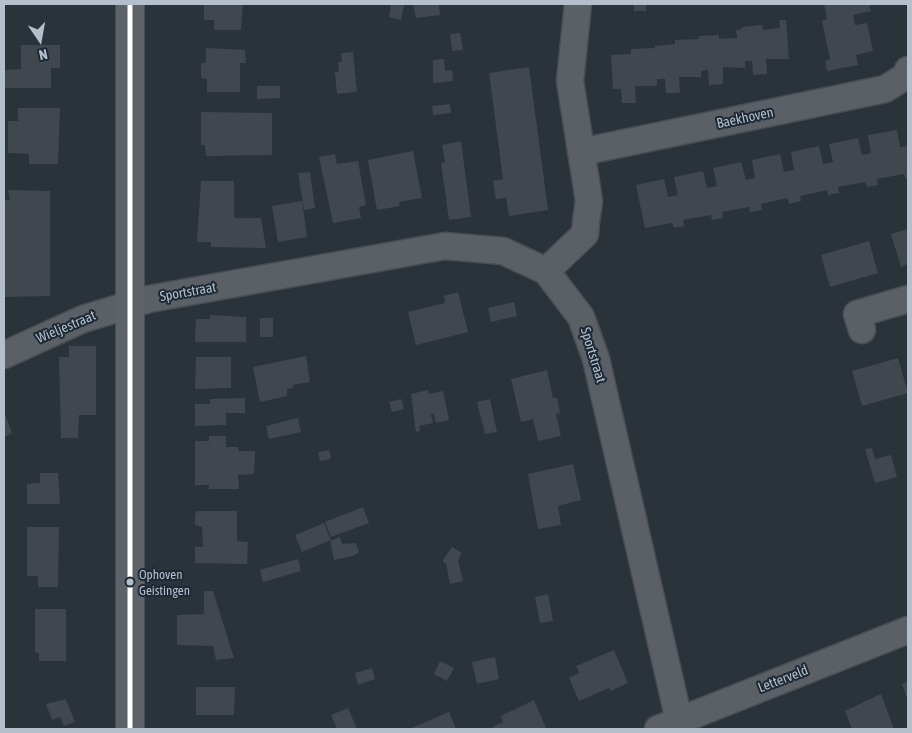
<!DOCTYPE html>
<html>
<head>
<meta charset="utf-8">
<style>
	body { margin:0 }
	#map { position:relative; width:912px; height:733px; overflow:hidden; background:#2a323a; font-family:"Asap Condensed",sans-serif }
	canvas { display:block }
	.frame { position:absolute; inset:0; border:5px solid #b4bfcb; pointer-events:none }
	.north { position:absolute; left:15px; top:15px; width:50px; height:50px; -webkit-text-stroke:4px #1d2935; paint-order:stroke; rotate:168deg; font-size:14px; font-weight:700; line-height:20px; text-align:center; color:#b4bfcb }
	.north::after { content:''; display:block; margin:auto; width:18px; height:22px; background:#b4bfcb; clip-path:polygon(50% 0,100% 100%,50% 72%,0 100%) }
</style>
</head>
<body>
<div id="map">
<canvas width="912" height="733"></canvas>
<div class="frame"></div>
<div class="north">N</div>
</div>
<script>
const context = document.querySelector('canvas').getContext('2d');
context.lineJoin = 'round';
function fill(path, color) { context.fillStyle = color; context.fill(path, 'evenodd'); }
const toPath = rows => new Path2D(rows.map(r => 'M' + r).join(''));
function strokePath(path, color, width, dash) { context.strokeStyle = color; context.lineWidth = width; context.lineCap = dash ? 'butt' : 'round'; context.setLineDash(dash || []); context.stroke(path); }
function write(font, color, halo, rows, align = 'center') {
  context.font = font + ' "Asap Condensed",sans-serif'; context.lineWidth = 4; context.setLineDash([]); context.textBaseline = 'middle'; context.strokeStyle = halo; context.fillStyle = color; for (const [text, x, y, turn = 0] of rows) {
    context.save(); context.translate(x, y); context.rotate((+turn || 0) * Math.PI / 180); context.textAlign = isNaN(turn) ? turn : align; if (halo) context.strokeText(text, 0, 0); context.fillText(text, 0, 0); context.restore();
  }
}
const building = toPath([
	[204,4,243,4,241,30,214,30,214,20,204,20],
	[391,4,404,5,401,20,389,17],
	[413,4,439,4,440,15,416,18],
	[634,4,646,4,646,11,634,11],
	[824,4,869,4,871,11,853,15,855,25,867,23,873,51,856,55,858,65,827,71,825,61,830,59,822,21,827,19],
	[779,20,786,20,789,59,766,59,767,74,753,75,752,61,745,61,745,68,723,67,723,84,709,85,708,70,701,71,701,77,679,77,680,93,666,93,665,79,657,79,657,86,635,86,636,103,622,103,621,89,613,89,611,55,631,54,631,49,655,48,655,46,675,44,675,40,699,39,699,36,719,35,719,39,737,38,736,30,742,29,742,27,762,25,763,30,780,28],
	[460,33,463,50,452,51,450,34],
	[21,45,60,45,60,68,51,68,51,88,4,88,4,70,21,69],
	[206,48,245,50,246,63,240,63,240,92,207,92,207,79,201,78,201,63,206,63],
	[353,52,357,92,337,94,335,72,339,72,338,62,342,62,341,53],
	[444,59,445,71,452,70,453,81,433,83,433,60],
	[529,67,548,210,509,216,506,198,496,199,493,181,503,179,489,73],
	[257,86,280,86,280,98,257,99],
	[450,104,451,113,433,115,432,106],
	[18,108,60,108,58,164,29,164,29,154,8,153,8,121,18,121],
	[201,112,272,113,272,155,206,156,205,145,201,145],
	[897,130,900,147,908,146,908,179,906,179,904,174,877,179,878,185,867,187,865,182,838,187,839,193,828,195,827,190,800,196,801,201,789,204,788,198,761,204,762,210,750,212,749,207,722,212,723,218,712,220,711,215,683,220,684,226,674,228,672,223,645,228,636,185,664,179,668,197,678,195,674,177,703,171,707,188,717,186,713,168,741,162,746,180,755,178,752,160,780,154,784,172,794,170,791,152,819,146,823,164,833,162,829,144,858,138,862,155,871,153,868,135],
	[461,141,471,217,449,220,441,163,445,162,442,145],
	[413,151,422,198,399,202,400,206,377,210,368,160],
	[335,154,337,164,358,161,366,205,359,207,361,218,333,223,319,157],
	[310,172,315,208,304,210,298,173],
	[201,181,234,181,234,218,261,218,266,248,211,247,211,242,197,242],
	[8,190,50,191,50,296,4,297,4,200,10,200],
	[302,201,307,237,278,242,272,206],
	[908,229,908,264,901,267,891,234],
	[869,241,878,273,830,287,821,255],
	[458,292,468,332,416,345,408,312,445,303,444,296],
	[514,302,517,316,491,322,488,308],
	[210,315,246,317,246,342,195,342,196,319,210,319],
	[260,318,273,318,273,337,260,337],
	[69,346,96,346,96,415,79,415,78,438,61,438,59,357,69,357],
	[306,356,310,382,293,385,293,388,287,389,287,396,260,402,253,367],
	[196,357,231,357,231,388,195,389],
	[898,358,908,393,862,406,852,371],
	[547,370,553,398,557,398,560,413,556,414,561,436,538,441,533,419,521,422,511,379],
	[428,390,429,394,443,391,449,420,436,423,434,414,431,414,433,423,419,426,420,431,416,432,411,394],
	[245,398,245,413,226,413,226,425,195,426,195,404,210,404,210,399],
	[401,399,404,409,392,412,389,402],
	[490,399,497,432,485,434,477,402],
	[4,411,12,433,4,437],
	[298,418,301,432,269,439,266,426],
	[209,436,226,436,226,447,238,447,238,451,255,451,254,474,238,475,239,489,209,489,209,485,195,485,195,441,209,441],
	[872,448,875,459,891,455,897,477,875,483,865,449],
	[329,450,331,459,320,461,318,452],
	[573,464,581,500,558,506,561,525,538,529,528,474],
	[40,473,58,473,60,504,27,504,27,484,40,483],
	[363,507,369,523,331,537,325,522],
	[197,511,237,511,237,541,248,542,247,564,195,563,195,547,203,547,202,527,195,525,195,514],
	[324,523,331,540,302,552,295,535],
	[27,527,59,527,58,587,38,587,38,576,27,576],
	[340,537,342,544,356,543,359,552,353,556,334,560,330,541],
	[452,547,462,553,458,560,463,581,450,584,446,563,444,563,443,560],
	[298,559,301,571,263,582,260,570],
	[204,591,213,591,234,658,216,660,213,646,177,645,177,615,204,614],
	[548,594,553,621,540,623,535,597],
	[35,609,66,609,66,661,39,661,39,653,35,652],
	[614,650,628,683,611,691,609,688,579,701,569,678,579,673,576,666],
	[495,657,499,679,477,684,472,662],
	[440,661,454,668,447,681,434,674],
	[372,668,375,679,358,685,355,673],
	[908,681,908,701,902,684],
	[196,687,235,687,234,715,196,715],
	[881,694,894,729,852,729,845,711],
	[66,699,75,722,64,726,60,717,52,720,46,704],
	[534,700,546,728,493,729,492,727,503,722,501,716],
	[348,708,357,729,337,729,331,715],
	[449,712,456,729,409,729]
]);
const minor = toPath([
	[581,152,885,89,906,76,908,70],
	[546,271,585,234,586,222,589,201,570,81,578,4],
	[862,330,857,314,908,299],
	[4,355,83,319,149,299,445,246,503,251,546,271,581,317,596,359,679,720],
	[658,729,908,630]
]);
const major = toPath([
	[130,729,130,4]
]);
const bus1 = toPath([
	[130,4,130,729]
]);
const markers = [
	[130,582,4.5,"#b4bfcb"]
];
const busNames = [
	["Ophoven",139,575],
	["Geistingen",139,591]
];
const streetNames = [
	["Baekhoven",745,118,-12],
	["Sportstraat",188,292,-10],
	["Wieljestraat",66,327,-23],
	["Sportstraat",593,355,73],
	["Letterveld",783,679,-21]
];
fill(building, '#41474e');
strokePath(minor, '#494e54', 29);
strokePath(major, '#484f56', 30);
strokePath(minor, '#5b6067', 26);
strokePath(major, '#5d6369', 28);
strokePath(bus1, '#fff', 5);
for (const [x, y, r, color] of markers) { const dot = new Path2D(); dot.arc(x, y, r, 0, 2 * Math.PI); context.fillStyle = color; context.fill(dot); strokePath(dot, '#1d2935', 2); }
write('13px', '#b4bfcb', '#1d2935', busNames, 'left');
write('14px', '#b4bfcb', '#1d2935', streetNames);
</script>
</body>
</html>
